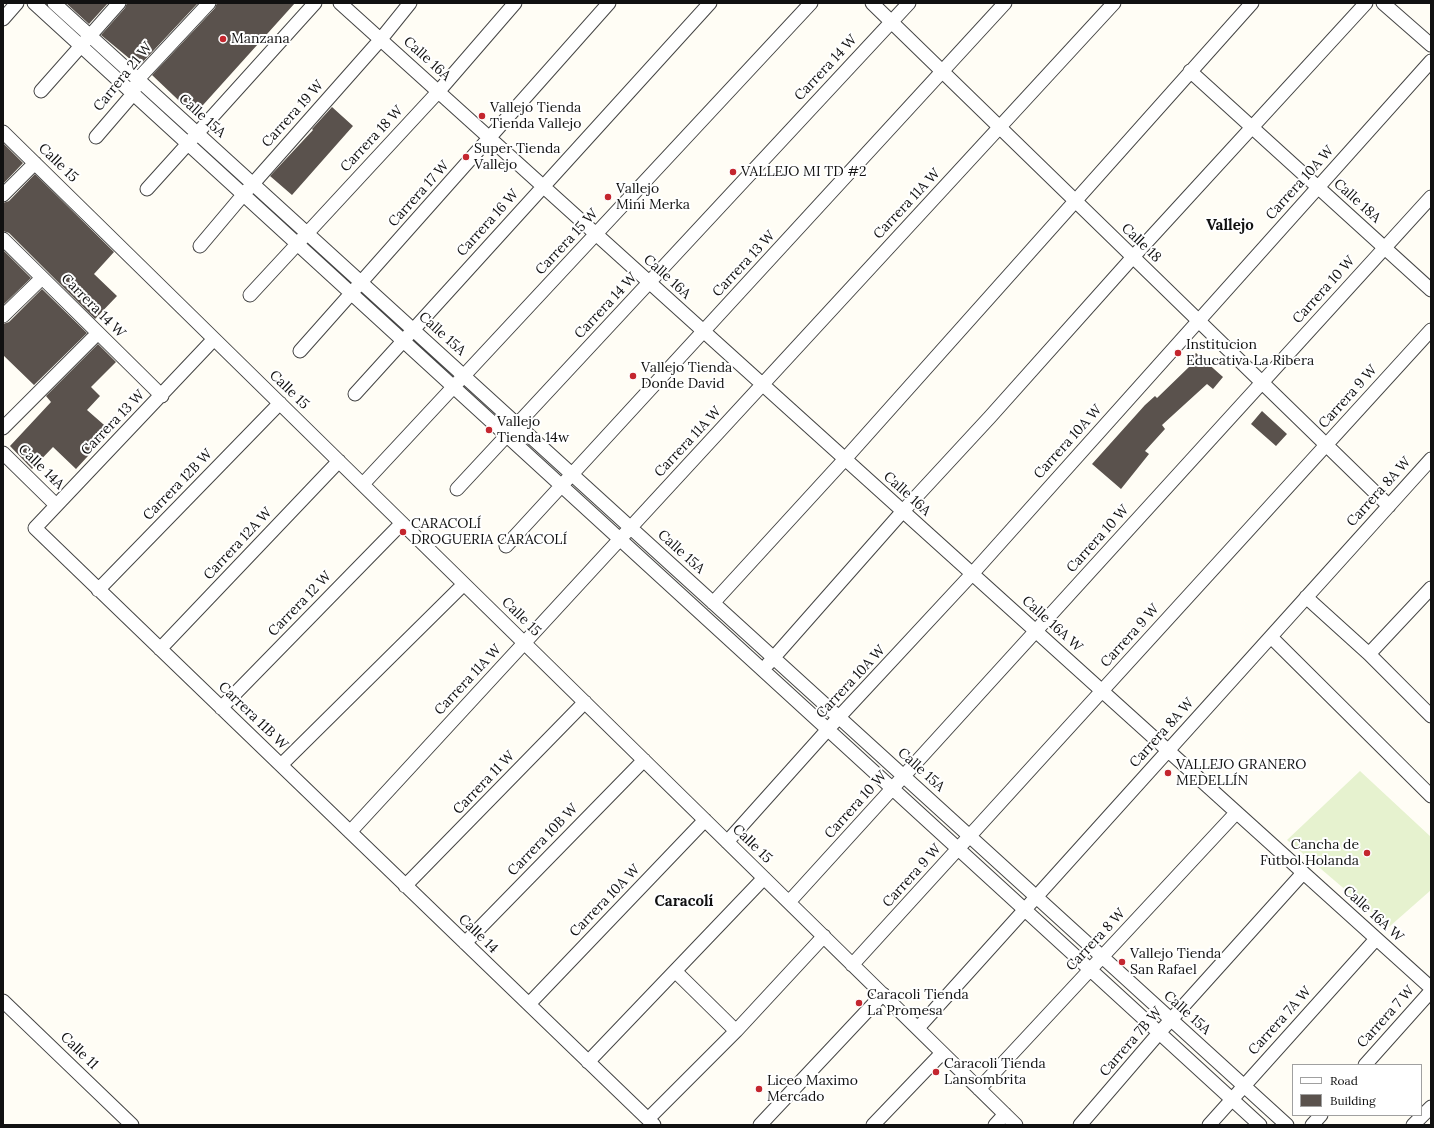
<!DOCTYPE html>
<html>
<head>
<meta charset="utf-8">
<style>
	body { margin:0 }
	#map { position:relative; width:1434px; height:1128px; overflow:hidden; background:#fffdf5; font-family:Lora,serif }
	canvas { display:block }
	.frame { position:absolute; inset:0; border:4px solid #111; pointer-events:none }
	.legend { position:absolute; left:1292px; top:1064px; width:130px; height:52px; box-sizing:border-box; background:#fff; border:1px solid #a0a0a0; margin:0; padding:5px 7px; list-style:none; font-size:12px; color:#111 }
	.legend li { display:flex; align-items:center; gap:8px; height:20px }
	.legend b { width:20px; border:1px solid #a0a0a0 }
</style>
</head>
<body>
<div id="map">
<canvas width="1434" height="1128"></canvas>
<div class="frame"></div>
<ul class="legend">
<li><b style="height:5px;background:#fff"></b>Road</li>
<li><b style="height:11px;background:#5a524d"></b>Building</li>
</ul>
</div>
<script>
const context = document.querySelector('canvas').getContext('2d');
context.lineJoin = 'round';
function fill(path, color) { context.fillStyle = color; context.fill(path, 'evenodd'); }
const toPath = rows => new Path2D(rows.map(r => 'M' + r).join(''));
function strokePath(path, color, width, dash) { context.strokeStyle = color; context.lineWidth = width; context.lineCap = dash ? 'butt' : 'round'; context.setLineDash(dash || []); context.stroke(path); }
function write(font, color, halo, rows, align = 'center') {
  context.font = font + ' Lora,serif'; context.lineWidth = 4; context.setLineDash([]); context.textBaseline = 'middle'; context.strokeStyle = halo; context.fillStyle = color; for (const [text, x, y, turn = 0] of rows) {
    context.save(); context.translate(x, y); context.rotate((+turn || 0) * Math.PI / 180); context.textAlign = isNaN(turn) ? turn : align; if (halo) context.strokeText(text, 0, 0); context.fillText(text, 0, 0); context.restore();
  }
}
const pitch = toPath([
	[1360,771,1431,837,1431,890,1389,927,1287,840]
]);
const building = toPath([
	[66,3,108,3,89,24],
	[127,3,198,3,141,64,138,62,136,64,101,35,125,8],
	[217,3,295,3,194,115,152,75,215,8],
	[332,107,353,126,292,195,270,176,313,130,312,129],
	[3,143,23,163,3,184],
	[35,174,114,252,94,274,117,296,95,319,9,233,3,231,3,203,9,201],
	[3,250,31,278,3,305],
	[42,289,87,333,34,385,3,355,3,324,9,322],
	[98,344,116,362,91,387,100,396,87,410,111,431,76,469,53,447,32,469,10,446,51,402,46,396],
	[1196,353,1223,377,1213,389,1207,384,1162,425,1165,429,1145,451,1149,454,1121,489,1092,464,1145,405,1155,396,1157,398,1189,367,1186,364],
	[1262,411,1287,434,1276,446,1251,424]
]);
const street = toPath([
	[34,3,1260,1125],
	[54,3,1287,1125],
	[340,3,1431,988],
	[872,3,1389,506],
	[1383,3,1431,45],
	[3,19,17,3],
	[1190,71,1431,290],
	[41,91,119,3],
	[3,132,1016,1125],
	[96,137,133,94,138,79,209,3],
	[147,189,315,3],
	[3,195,35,163],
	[3,239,162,396],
	[200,246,243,195,381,39,410,3],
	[250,295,438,92,515,3],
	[3,316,42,278],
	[214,339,35,528,654,1125],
	[300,351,609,3],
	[355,394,710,3],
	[3,428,98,333],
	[3,453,56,505],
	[363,484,811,3],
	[457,489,909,3],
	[506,546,1005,3],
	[98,590,280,403],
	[1306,597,1369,654,1431,716],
	[713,603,845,459,1252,3],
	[1271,637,1431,796],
	[160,649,339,461],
	[1369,654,1431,588],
	[768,664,903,511,990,417,1133,257,1366,3],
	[221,708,402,523],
	[281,765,464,584],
	[350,832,1114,3],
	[727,842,839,717,972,574,1431,61],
	[405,886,585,702],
	[789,902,1431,197],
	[465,943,644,760],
	[852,965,1431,330],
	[675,971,736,1031],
	[3,1001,132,1125],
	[529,1004,705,820],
	[918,1028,1431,459],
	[588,1062,764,878],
	[1365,1065,1431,991],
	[979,1089,1236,813],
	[648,1119,736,1031,824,936],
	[760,1125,883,994],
	[873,1125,942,1053],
	[995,1125,1005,1114],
	[1080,1125,1159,1033,1303,873],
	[1209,1125,1376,939],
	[1312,1125,1321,1115],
	[1413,1125,1431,1107]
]);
const markers = [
	[223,39,4,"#c4262e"],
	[482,116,4,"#c4262e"],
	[466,157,4,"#c4262e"],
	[733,172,4,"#c4262e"],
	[608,197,4,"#c4262e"],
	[1178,353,4,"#c4262e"],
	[633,376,4,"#c4262e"],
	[489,430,4,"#c4262e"],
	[403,532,4,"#c4262e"],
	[1168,773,4,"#c4262e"],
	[1367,853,4,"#c4262e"],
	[1122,962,4,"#c4262e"],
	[859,1003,4,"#c4262e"],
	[936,1072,4,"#c4262e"],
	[759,1089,4,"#c4262e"]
];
const poiNames = [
	["Manzana",231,39],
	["Vallejo Tienda",490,108],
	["Tienda Vallejo",490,124],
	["Super Tienda",474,149],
	["Vallejo",474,165],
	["VALLEJO MI TD #2",741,172],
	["Vallejo",616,189],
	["Mini Merka",616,205],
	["Institucion",1186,345],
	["Educativa La Ribera",1186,361],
	["Vallejo Tienda",641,368],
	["Donde David",641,384],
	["Vallejo",497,422],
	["Tienda 14w",497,438],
	["CARACOLÍ",411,524],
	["DROGUERIA CARACOLÍ",411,540],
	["VALLEJO GRANERO",1176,765],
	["MEDELLÍN",1176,781],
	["Cancha de",1359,845,"right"],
	["Futbol Holanda",1359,861,"right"],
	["Vallejo Tienda",1130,954],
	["San Rafael",1130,970],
	["Caracoli Tienda",867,995],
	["La Promesa",867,1011],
	["Caracoli Tienda",944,1064],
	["Lansombrita",944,1080],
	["Liceo Maximo",767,1081],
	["Mercado",767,1097]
];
const streetNames = [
	["Calle 16A",427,59,42],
	["Carrera 14 W",826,68,-47],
	["Carrera 21 W",123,77,-51],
	["Carrera 19 W",293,114,-48],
	["Calle 15A",202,116,42],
	["Carrera 18 W",372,139,-47],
	["Calle 15",58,163,44],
	["Carrera 10A W",1300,183,-48],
	["Carrera 17 W",419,194,-48],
	["Calle 18A",1357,201,42],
	["Carrera 11A W",907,204,-47],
	["Carrera 16 W",488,223,-48],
	["Carrera 15 W",567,242,-47],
	["Calle 18",1141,243,44],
	["Carrera 13 W",744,264,-47],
	["Calle 16A",667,277,42],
	["Carrera 10 W",1324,290,-48],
	["Carrera 14 W",93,306,45],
	["Carrera 14 W",606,306,-47],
	["Calle 15A",442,334,42],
	["Calle 15",289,390,44],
	["Carrera 9 W",1348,397,-48],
	["Carrera 13 W",113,423,-46],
	["Carrera 11A W",688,442,-47],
	["Carrera 10A W",1068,442,-48],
	["Calle 14A",41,467,44],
	["Carrera 12B W",178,485,-46],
	["Carrera 8A W",1379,492,-48],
	["Calle 16A",907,494,42],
	["Carrera 10 W",1098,539,-48],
	["Carrera 12A W",238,544,-47],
	["Calle 15A",681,552,42],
	["Carrera 12 W",300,604,-46],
	["Calle 15",521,617,45],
	["Calle 16A W",1052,624,42],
	["Carrera 9 W",1130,636,-48],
	["Carrera 11A W",468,680,-47],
	["Carrera 10A W",851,682,-47],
	["Carrera 11B W",253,716,44],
	["Carrera 8A W",1162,733,-48],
	["Calle 15A",921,770,42],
	["Carrera 11 W",484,783,-46],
	["Carrera 10 W",856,805,-48],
	["Carrera 10B W",543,840,-46],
	["Calle 15",752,844,44],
	["Carrera 9 W",912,876,-48],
	["Carrera 10A W",605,901,-46],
	["Calle 16A W",1373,914,42],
	["Calle 14",478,934,44],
	["Carrera 8 W",1096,940,-47],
	["Calle 15A",1187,1013,42],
	["Carrera 7 W",1386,1017,-48],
	["Carrera 7A W",1280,1021,-48],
	["Carrera 7B W",1131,1042,-49],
	["Calle 11",79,1051,44]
];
const neighbourhoodNames = [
	["Vallejo",1230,226],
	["Caracolí",684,902]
];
fill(pitch, '#e6f2cf');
fill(building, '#5a524d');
strokePath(street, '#444', 15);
strokePath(street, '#fff', 13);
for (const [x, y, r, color] of markers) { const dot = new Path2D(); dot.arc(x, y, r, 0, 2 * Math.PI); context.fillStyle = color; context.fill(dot); strokePath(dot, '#fff', 1.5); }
write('14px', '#111', '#fff', poiNames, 'left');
write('14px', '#111', '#fff', streetNames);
write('bold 15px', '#111', '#fff', neighbourhoodNames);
</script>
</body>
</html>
